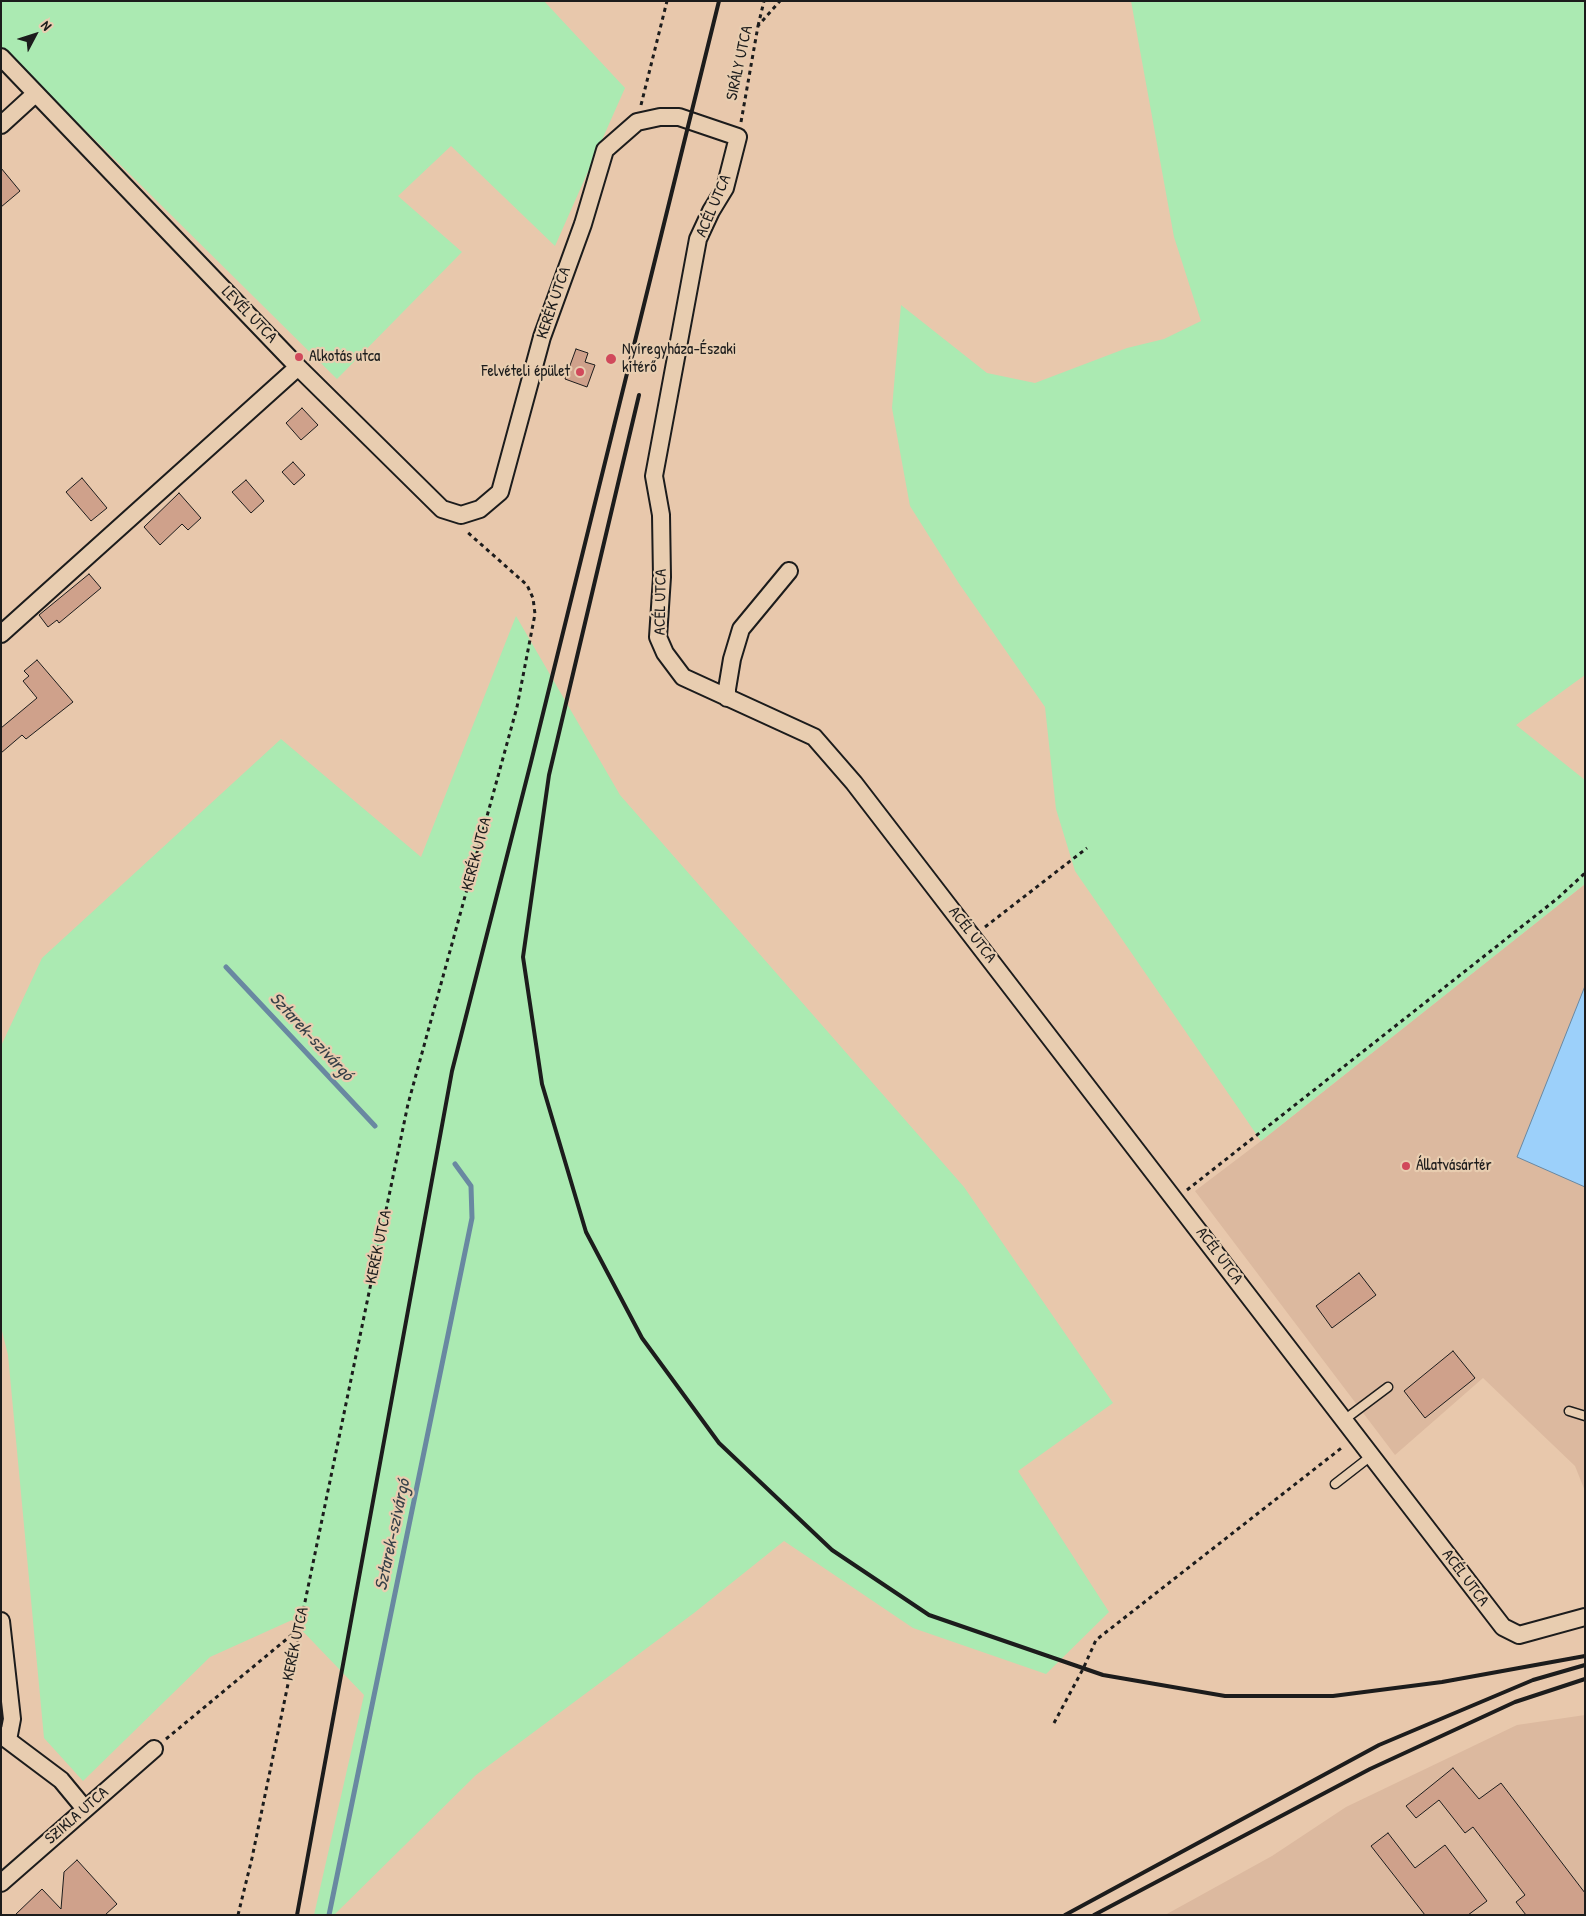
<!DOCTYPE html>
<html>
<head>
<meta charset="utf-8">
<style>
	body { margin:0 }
	#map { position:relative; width:1586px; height:1916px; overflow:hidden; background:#e8c8ac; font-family:"Patrick Hand",sans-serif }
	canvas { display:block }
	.frame { position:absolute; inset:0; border:2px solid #1c1c1c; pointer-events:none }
	.north { position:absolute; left:10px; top:10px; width:50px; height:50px; -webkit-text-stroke:4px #e8cdb0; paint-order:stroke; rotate:50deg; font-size:14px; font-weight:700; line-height:20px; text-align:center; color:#1c1c1c }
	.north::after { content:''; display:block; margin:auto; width:18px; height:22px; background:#1c1c1c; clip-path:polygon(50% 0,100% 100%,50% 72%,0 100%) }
</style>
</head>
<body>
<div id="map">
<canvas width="1586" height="1916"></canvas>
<div class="frame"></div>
<div class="north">N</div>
</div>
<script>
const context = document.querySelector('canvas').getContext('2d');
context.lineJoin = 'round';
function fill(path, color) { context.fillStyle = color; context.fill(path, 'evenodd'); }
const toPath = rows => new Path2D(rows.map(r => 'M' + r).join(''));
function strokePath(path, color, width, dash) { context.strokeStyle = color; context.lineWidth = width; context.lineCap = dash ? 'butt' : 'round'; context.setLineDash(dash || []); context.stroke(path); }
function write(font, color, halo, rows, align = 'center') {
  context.font = font + ' "Patrick Hand",sans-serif'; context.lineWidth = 4.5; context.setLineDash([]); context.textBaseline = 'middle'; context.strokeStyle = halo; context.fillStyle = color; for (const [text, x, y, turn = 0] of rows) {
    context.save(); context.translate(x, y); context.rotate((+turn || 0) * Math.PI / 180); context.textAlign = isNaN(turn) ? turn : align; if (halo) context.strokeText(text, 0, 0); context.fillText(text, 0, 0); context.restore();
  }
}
const built = toPath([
	[1585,884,1585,1491,1575,1466,1483,1378,1395,1455,1195,1191,1261,1141],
	[1585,1715,1585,1915,1165,1915,1272,1856,1346,1807,1517,1725]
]);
const green = toPath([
	[1,1,544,1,625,88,555,246,451,146,398,196,462,252,337,379,1,47],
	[1131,1,1585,1,1585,675,1516,725,1585,780,1585,884,1261,1141,1075,871,1056,809,1045,707,958,582,910,506,892,408,901,305,987,373,1035,383,1127,348,1164,339,1201,321,1174,237],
	[516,616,620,795,964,1187,1113,1403,1018,1471,1109,1612,1046,1674,913,1628,784,1541,694,1613,476,1775,334,1915,314,1915,364,1695,292,1620,210,1657,83,1781,44,1738,8,1355,1,1327,1,1046,42,958,281,739,421,857]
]);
const water = toPath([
	[1585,986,1585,1187,1517,1157,1585,986]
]);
const stream = toPath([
	[226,967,375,1126],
	[329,1915,472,1218,471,1186,455,1164]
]);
const building = toPath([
	[1,168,20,191,1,207,1,168],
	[576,349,588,353,585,362,595,365,587,387,565,379,576,349],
	[302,408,318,425,301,440,286,423,302,408],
	[293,462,305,475,294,485,282,472,293,462],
	[82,478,107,508,91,521,66,492,82,478],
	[246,480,264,501,251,513,232,492,246,480],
	[179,493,201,518,188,530,182,524,160,545,144,527,179,493],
	[89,574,101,588,59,623,57,620,48,627,39,615,89,574],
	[37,660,73,702,26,739,22,735,1,753,1,728,37,698,23,681,29,676,24,671,37,660],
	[1359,1273,1376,1295,1332,1328,1316,1306,1359,1273],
	[1453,1351,1475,1378,1425,1418,1404,1391,1453,1351],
	[1453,1768,1479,1799,1501,1783,1585,1893,1585,1915,1526,1915,1516,1902,1525,1895,1473,1827,1465,1833,1439,1800,1416,1818,1406,1806,1453,1768],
	[1388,1833,1415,1868,1445,1845,1487,1901,1468,1915,1425,1915,1371,1846,1388,1833],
	[77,1860,117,1904,105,1915,15,1915,42,1889,61,1909,64,1872,77,1860]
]);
const path = toPath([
	[758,26,764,1],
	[641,105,667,1],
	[741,122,758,26,780,1],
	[985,927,1087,848],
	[1187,1190,1558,898,1585,873],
	[1054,1723,1083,1669,1096,1640,1344,1446],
	[166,1739,300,1628],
	[238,1915,252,1858,408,1104,517,707,535,614,533,598,527,585,466,531]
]);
const lane = toPath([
	[1569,1411,1585,1416],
	[1344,1420,1388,1387],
	[1335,1484,1371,1456]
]);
const street = toPath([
	[1,57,298,367,442,509,461,515,480,509,500,492,542,337,583,224,605,150,637,122,660,117,679,117,738,137,725,188,711,211,698,239,654,476,661,515,662,577,658,637,665,653,683,677,814,737,854,783,1503,1627,1519,1635,1585,1617],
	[1,125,35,94],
	[1,634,298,367],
	[727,698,727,689,732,659,741,629,789,571],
	[1,1621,12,1719,8,1740],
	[1,1735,61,1780,85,1809],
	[1,1883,154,1749]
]);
const rail = toPath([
	[639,395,549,775,523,957,542,1084,586,1232,642,1338,719,1443,832,1550,929,1615,1103,1675,1225,1696,1333,1696,1442,1682,1585,1656],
	[297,1915,452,1071,531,762,719,1],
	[1065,1915,1379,1745,1533,1680,1585,1665],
	[1094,1915,1370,1769,1515,1702,1585,1679]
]);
const markers = [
	[299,357,5,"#d1495b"],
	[611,359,6,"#d1495b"],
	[580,372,5,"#d1495b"],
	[1406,1166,5,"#d1495b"]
];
const streetNames = [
	["SIRÁLY UTCA",740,63,-78],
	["ACÉL UTCA",714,206,-67],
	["KERÉK UTCA",554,303,-71],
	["LEVÉL UTCA",249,315,46],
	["ACÉL UTCA",661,602,-89],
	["KERÉK UTCA",477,854,-75],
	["ACÉL UTCA",972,935,52],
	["KERÉK UTCA",379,1247,-78],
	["ACÉL UTCA",1219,1256,53],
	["ACÉL UTCA",1465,1578,53],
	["KERÉK UTCA",296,1644,-78],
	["SZIKLA UTCA",77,1816,-41]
];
const poiNames = [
	["Nyíregyháza-Északi",622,350],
	["kitérő",622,368],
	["Alkotás utca",309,357],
	["Felvételi épület",570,372,"right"],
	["Állatvásártér",1416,1166]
];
const waterNames = [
	["Sztarek-szivárgó",311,1037,47],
	["Sztarek-szivárgó",393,1535,-78]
];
fill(built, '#dcb99f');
fill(green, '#abeab2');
fill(water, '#9cd0fa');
strokePath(water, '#6988a1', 1);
strokePath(stream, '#6988a1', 5);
fill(building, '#cfa18b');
strokePath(building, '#1c1c1c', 1);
strokePath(lane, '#1c1c1c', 11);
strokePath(street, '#1c1c1c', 20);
strokePath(path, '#1c1c1c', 3, [4, 4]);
strokePath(lane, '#e8cdb0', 8);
strokePath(street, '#e8cdb0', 16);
strokePath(rail, '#1c1c1c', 4);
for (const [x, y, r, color] of markers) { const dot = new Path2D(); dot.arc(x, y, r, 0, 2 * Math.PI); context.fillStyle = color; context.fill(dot); strokePath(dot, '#e8cdb0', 2); }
write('16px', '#1c1c1c', '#e8cdb0', streetNames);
write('16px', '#1c1c1c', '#e8cdb0', poiNames, 'left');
write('italic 18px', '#364048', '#e8cdb0', waterNames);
</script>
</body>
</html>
